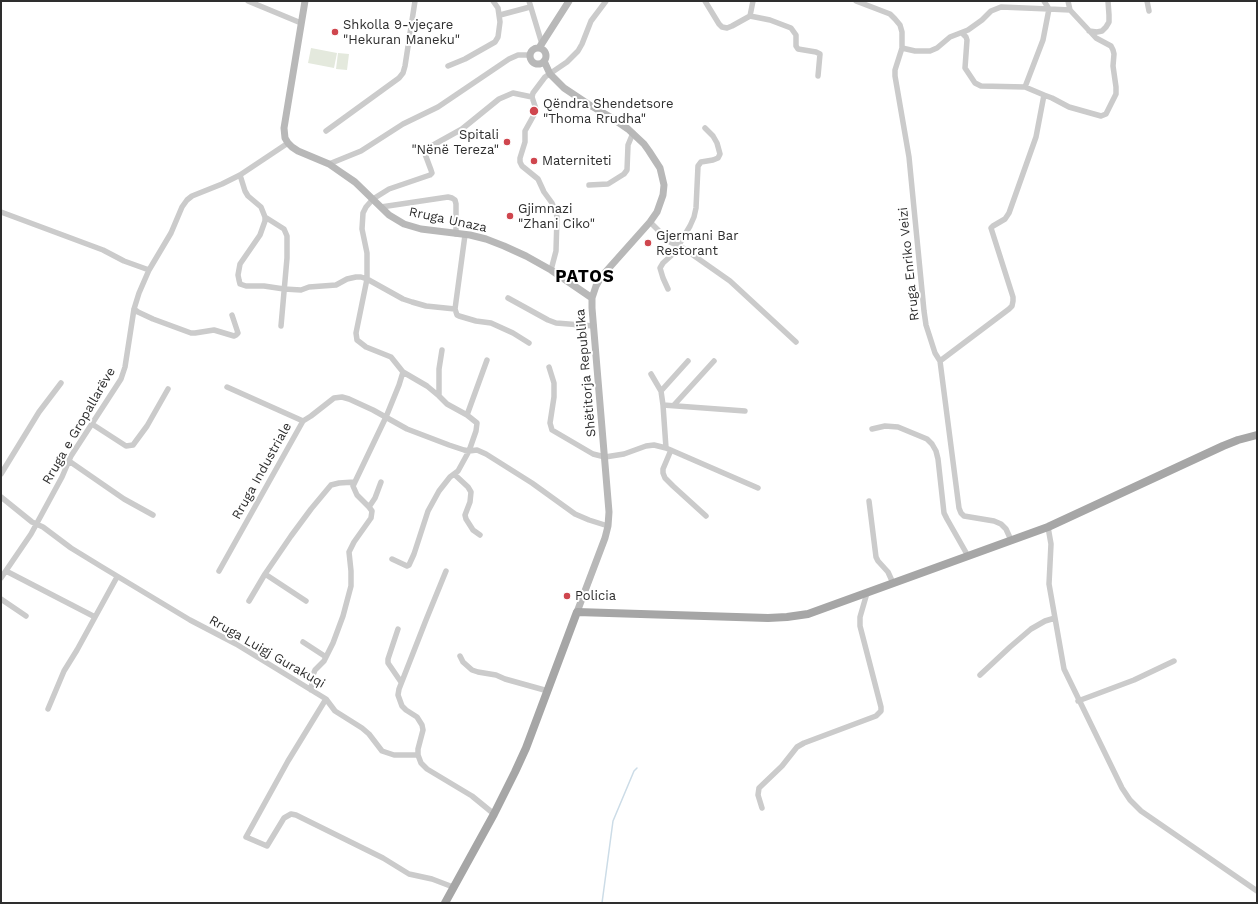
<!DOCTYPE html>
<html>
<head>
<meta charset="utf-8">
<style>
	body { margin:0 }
	#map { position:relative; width:1258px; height:904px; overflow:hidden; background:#fff; font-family:"Work Sans",sans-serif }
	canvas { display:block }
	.frame { position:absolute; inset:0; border:2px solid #2e2e2e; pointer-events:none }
</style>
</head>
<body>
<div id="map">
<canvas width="1258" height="904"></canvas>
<div class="frame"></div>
</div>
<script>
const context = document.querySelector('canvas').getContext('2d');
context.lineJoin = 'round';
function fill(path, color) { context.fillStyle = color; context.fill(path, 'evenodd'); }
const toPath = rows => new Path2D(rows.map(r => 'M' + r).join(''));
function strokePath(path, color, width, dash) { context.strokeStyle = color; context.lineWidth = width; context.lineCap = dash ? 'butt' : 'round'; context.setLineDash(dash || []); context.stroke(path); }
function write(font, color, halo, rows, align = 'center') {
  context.font = font + ' "Work Sans",sans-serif'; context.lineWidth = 4; context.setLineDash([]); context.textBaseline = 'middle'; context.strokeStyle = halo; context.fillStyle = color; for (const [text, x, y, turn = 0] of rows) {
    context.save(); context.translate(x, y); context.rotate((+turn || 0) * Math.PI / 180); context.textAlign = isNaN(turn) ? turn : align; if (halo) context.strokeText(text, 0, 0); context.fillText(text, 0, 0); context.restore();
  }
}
const green = toPath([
	[311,48,337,53,334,68,308,63],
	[338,53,349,54,347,70,336,69]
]);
const stream = toPath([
	[602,903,613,821,634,771,637,768]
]);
const street = toPath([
	[248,1,301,23],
	[529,1,542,44],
	[705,1,719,24,722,27,727,28,732,26,750,16,770,20,791,28,796,35,796,46,798,49,816,52,820,54,818,76],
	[856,1,890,14,895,19,900,25,902,32,902,48,895,70,895,76,909,157,924,311,926,325,935,353,940,361,959,508,961,513,964,516,994,521,1001,524,1006,529,1011,540],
	[1044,1,1049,9,1070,10],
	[1068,1,1070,10],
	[1147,1,1149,11],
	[500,15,530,7],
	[750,16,753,1],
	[1089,31,1097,32,1102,31,1106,27,1109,22,1109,15,1108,1],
	[902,48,915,51,930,51,937,48,950,37,968,30,982,20,991,11,1001,7,1049,9,1043,40,1025,87],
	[448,66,465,59,495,42,498,37,500,22,498,8,493,1],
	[1044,95,1052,98,1069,107,1101,116,1106,114,1116,94,1116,87,1113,66,1114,54,1113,50,1111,46,1096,38,1070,10],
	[326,131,399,78,403,73,405,66,415,1],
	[329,164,361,151,403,124,438,107,509,59,518,55,530,55],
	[240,175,245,191,248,196,261,207,265,217,265,221,260,235,240,264,238,275,239,280,240,284,246,286,264,286,284,289,301,290,309,287,336,285,347,279,356,277,361,277,367,279,403,299,412,302,426,306,455,309],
	[589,185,608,184,624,174,627,170,628,145,633,133],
	[381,207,448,197,452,198,455,200,456,204,456,234],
	[1,212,103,250,124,261,149,270],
	[265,217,284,229,287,236,287,258,281,326],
	[650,222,670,242,683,248,730,281,796,342],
	[465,235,455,309,457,315,459,316,476,321,491,323,513,333,529,343],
	[551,270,556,251,557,217,556,212,552,203,544,192,538,179,522,166,520,162,520,158,525,142,525,131,535,113,536,109,532,97,533,93,545,77,567,62,578,51,582,44,591,21,606,1],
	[668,289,663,278,660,268,663,263,674,253,690,226,694,217,696,208,698,166,701,162,713,160,718,158,720,154,717,143,713,136,705,128],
	[508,298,548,320,556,323,594,326],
	[134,309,138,312,153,319,191,333,195,333,214,330,234,336,236,335,238,333,232,315],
	[940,361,1009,309,1012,306,1013,301,1013,297,991,228,993,226,1005,219,1009,213,1036,137,1044,95,1025,87,981,86,975,83,965,68,967,40,966,37,962,33],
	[549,367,554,383,554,397,550,423,552,430,593,454,605,457,624,454,646,446,654,445,666,448,758,488],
	[651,374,661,391,663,405,666,448],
	[227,387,303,421],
	[661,391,688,361],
	[439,396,427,386,403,372,391,357,366,347,357,340,356,333,367,279,367,253,362,229,363,213,366,207,373,199,389,189,430,175,432,173,431,170,425,154,426,149,462,129,499,99,513,93,532,97],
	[663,405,745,411],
	[674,405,714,361],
	[467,415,487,360],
	[92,424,126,446,133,445,147,426,168,389],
	[872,429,885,426,898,427,927,439,932,444,936,451,938,459,944,513,947,519,968,556],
	[671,450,663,469,663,473,665,478,673,486,706,516],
	[69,461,124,499,153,515],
	[1,474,39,412,61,383],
	[454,474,468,487,471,492,470,502,465,515,466,519,473,530,480,535],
	[1,497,32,522,43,527,71,548,102,567,190,620,236,644,326,699,335,711,362,728,369,734,382,751,394,755,418,755,421,763,427,769,472,796,494,814],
	[869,501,876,557,878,561,888,572,893,583],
	[369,507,375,498,381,482],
	[1048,527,1051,544,1049,584,1064,669,1122,788,1130,800,1141,811,1257,891],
	[392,559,407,566,409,565,414,554,428,511,439,491,450,477,458,471,469,451,477,450,486,454,532,483,575,514,589,520,608,526],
	[6,571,95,617],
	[219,571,303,421,311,416,334,398,342,397,349,399,373,410,407,429,449,445,464,450,469,451,476,431,477,423,467,415,447,404,439,396,439,369,442,350],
	[265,574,306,601],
	[1,578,31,534,62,477,71,456,121,379,125,367,134,309,139,293,149,270,171,233,182,207,187,200,192,196,222,184,240,175,288,143],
	[1,599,26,616],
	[249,601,265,574,291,536,311,509,331,485,339,483,354,482],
	[398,629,388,659,388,663,401,682],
	[303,642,326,657],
	[460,656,463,662,472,670,478,672,496,675,505,679,548,691],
	[980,675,1010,647,1031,629,1045,621,1055,618],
	[311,690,313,675,315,670,324,661,333,643,343,616,351,586,351,571,349,552,354,542,371,518,372,511,369,507,357,495,353,486,386,417,399,385,403,372],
	[326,699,288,761,246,837,267,846,284,818,291,814,296,815,383,858,409,874,432,879,453,887],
	[1078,701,1134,680,1174,661],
	[48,709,64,671,77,650,117,577],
	[418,755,418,749,423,730,422,725,417,717,406,710,402,706,398,695,399,689,426,620,446,571],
	[762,808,758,795,759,788,782,766,797,747,804,743,876,716,881,711,881,707,860,626,860,617,867,593]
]);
const secondary = toPath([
	[305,1,284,128,285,138,288,143,292,147,298,151,329,164,339,171,355,182,389,215,404,224,421,229,470,235,486,239,504,246,526,256,551,270,592,298],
	[539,48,569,1],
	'530 56a8 8 0 1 1 16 0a8 8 0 1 1-16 0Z',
	[544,61,550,74,564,88,588,104,612,118,628,129,644,144,649,151,660,168,664,185,663,195,657,212,650,222,601,277,596,286,592,298,592,308,609,512,608,526,605,538,577,612]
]);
const primary = toPath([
	[445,903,494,814,515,772,526,748,577,612,768,618,787,617,808,614,1048,527,1223,446,1238,440,1257,435]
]);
const markers = [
	[335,32,4,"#cf464e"],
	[534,111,5,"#cf464e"],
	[507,142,4,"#cf464e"],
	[534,161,4,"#cf464e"],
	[510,216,4,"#cf464e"],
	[648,243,4,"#cf464e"],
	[567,596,4,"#cf464e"]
];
const poiNames = [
	["Shkolla 9-vjeçare",343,25],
	["\"Hekuran Maneku\"",343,40],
	["Qëndra Shendetsore",543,104],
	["\"Thoma Rrudha\"",543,119],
	["Spitali",499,135,"right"],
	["\"Nënë Tereza\"",499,150,"right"],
	["Materniteti",542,161],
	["Gjimnazi",518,209],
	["\"Zhani Ciko\"",518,224],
	["Gjermani Bar",656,236],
	["Restorant",656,251],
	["Policia",575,596]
];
const streetNames = [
	["Rruga Unaza",448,220,12],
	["Rruga Enriko Veizi",909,264,-96],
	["Shëtitorja Republika",586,373,-95],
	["Rruga e Gropallarëve",79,426,-60],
	["Rruga Industriale",262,471,-61],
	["Rruga Luigj Gurakuqi",267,652,30]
];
const districtNames = [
	["PATOS",585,277]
];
fill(green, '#e4e9dd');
strokePath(stream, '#ccdce7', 1.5);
strokePath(street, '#cbcbcb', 5.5);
strokePath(secondary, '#b8b8b8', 7);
strokePath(primary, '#a6a6a6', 8);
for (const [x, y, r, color] of markers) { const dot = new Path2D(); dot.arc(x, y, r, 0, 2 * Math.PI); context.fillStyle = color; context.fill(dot); strokePath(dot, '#fff', 1.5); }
write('13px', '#2e2e2e', '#fff', poiNames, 'left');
write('13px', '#2e2e2e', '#fff', streetNames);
context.letterSpacing = '1px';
write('bold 17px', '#000', '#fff', districtNames);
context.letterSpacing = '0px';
</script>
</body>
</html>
